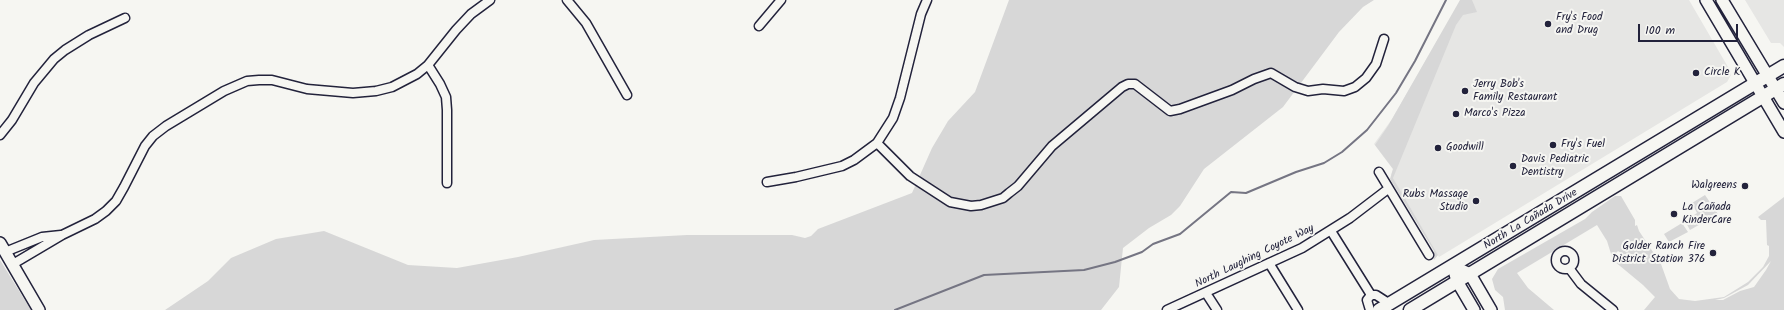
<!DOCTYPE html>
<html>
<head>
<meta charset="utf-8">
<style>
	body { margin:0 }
	#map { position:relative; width:1784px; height:310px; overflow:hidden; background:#f6f6f2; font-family:Kalam,sans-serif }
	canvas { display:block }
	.scale { position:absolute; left:1638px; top:24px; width:100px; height:18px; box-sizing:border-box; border:2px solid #22223b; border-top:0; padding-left:5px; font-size:12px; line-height:14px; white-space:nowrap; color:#22223b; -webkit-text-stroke:3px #f6f6f2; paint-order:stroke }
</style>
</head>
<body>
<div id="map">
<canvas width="1784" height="310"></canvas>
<div class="scale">100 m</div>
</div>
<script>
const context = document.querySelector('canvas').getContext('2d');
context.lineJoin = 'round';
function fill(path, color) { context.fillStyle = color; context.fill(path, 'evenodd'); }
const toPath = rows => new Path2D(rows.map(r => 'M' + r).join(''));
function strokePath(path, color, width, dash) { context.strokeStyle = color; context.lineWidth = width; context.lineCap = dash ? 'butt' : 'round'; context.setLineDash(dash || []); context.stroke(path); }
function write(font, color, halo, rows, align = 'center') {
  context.font = font + ' Kalam,sans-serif'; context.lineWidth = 4; context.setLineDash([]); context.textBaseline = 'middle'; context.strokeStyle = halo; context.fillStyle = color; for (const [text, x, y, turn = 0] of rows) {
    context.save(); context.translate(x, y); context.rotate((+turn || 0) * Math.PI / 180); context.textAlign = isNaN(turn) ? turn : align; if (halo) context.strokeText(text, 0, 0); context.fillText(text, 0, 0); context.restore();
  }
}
const built = toPath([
	[1464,0,1689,0,1728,67,1731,75,1727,82,1439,257,1391,175,1393,169,1374,144,1392,119,1437,41],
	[1745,0,1784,0,1784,47,1780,43,1771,43]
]);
const green = toPath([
	[1009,0,1374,0,1363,7,1339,32,1283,107,1204,169,1180,206,1171,215,1149,228,1123,248,1119,287,1101,310,165,310,208,281,231,258,276,239,324,231,408,265,457,268,518,257,594,240,687,235,792,235,805,238,811,236,818,229,912,193,932,148,948,121,975,92],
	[1460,0,1472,0,1477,12,1463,15,1456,25,1393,178,1438,255,1434,260,1434,251,1390,179,1393,169,1375,145,1388,126],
	[1705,195,1718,214,1690,230,1685,221,1697,213,1692,203],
	[1615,196,1621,196,1635,220,1635,226,1637,225,1639,231,1661,264,1670,289,1679,299,1695,301,1724,297,1748,282,1763,267,1769,256,1769,246,1767,245,1766,220,1761,220,1758,217,1784,197,1784,310,1644,310,1655,297,1643,285,1614,261,1621,253,1618,251,1612,257,1607,241,1597,225,1517,273,1528,288,1554,310,1505,310,1503,297,1495,290,1492,279,1498,269,1585,219,1592,212],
	[1771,261,1766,270,1754,287,1740,291,1723,300,1715,300,1724,298,1748,285],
	[1682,223,1688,232,1669,242,1664,234],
	[0,260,31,310,0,310]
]);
const stream = toPath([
	[895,310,984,275,1084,270,1115,262,1142,252,1153,244,1180,234,1231,192,1246,193,1296,172,1324,163,1342,152,1367,130,1396,93,1415,61,1446,0]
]);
const street = toPath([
	[567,0,586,23,627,95],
	[759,26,781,0],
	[428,65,440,84,446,97,447,110,447,183],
	[0,135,12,120,34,83,54,59,65,50,89,35,125,18],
	[877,143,910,176,950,202,971,206,981,205,1003,198,1009,193,1018,186,1052,146,1122,87,1128,84,1135,84,1170,111,1180,109,1232,90,1254,79,1271,73,1295,87,1308,91,1323,89,1344,91,1355,87,1366,78,1376,64,1384,39],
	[1379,172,1429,255],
	[767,182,796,177,842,166,854,160,877,143,893,118,900,98,921,14,927,0],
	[1331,231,1371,295],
	'1556 260a9 9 0 1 1 18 0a9 9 0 1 1-18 0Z',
	[5,252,42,237,61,235],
	[1269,263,1298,310],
	[13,264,62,235,95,219,106,211,116,201,124,187,145,146,153,136,166,126,224,91,247,81,259,80,272,80,307,89,353,93,376,91,392,87,417,74,428,65,456,30,471,14,490,0],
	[1569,268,1581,284,1613,310],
	[1206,293,1217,310],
	[1167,310,1302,248,1350,218,1388,189],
	[1370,310,1367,300,1371,295,1376,295,1390,304]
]);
const secondary = toPath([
	[1706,0,1784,132],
	[1722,0,1784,103],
	[0,243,39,310],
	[1453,266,1470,274,1491,310],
	[1455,274,1457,281,1474,310]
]);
const primary = toPath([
	[1379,310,1784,66],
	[1410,310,1784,84]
]);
const markers = [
	[1548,24,4,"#22223b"],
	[1696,73,4,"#22223b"],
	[1465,91,4,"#22223b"],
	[1456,114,4,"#22223b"],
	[1553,145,4,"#22223b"],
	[1438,148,4,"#22223b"],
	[1513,166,4,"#22223b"],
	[1745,186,4,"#22223b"],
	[1476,201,4,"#22223b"],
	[1674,214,4,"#22223b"],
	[1713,253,4,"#22223b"]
];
const poiNames = [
	["Fry's Food",1556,18],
	["and Drug",1556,31],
	["Circle K",1704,73],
	["Jerry Bob's",1473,85],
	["Family Restaurant",1473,98],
	["Marco's Pizza",1464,114],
	["Fry's Fuel",1561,145],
	["Goodwill",1446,148],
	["Davis Pediatric",1521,160],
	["Dentistry",1521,173],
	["Walgreens",1737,186,"right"],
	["Rubs Massage",1468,195,"right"],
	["Studio",1468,208,"right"],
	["La Cañada",1682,208],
	["KinderCare",1682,221],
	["Golder Ranch Fire",1705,247,"right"],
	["District Station 376",1705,260,"right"]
];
const streetNames = [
	["North La Cañada Drive",1531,220,-31],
	["North Laughing Coyote Way",1255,257,-26]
];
fill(built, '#e6e6e4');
fill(green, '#d7d7d7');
strokePath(stream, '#757583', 2);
strokePath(street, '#22223b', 11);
strokePath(secondary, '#22223b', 14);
strokePath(primary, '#22223b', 15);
strokePath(street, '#f6f6f2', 8);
strokePath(secondary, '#f6f6f2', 11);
strokePath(primary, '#f6f6f2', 12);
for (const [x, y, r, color] of markers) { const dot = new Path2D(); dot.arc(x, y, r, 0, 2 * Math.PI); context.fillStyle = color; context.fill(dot); strokePath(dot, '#f6f6f2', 1.5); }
write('11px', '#22223b', '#f6f6f2', poiNames, 'left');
write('11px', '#22223b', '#f6f6f2', streetNames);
</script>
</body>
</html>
